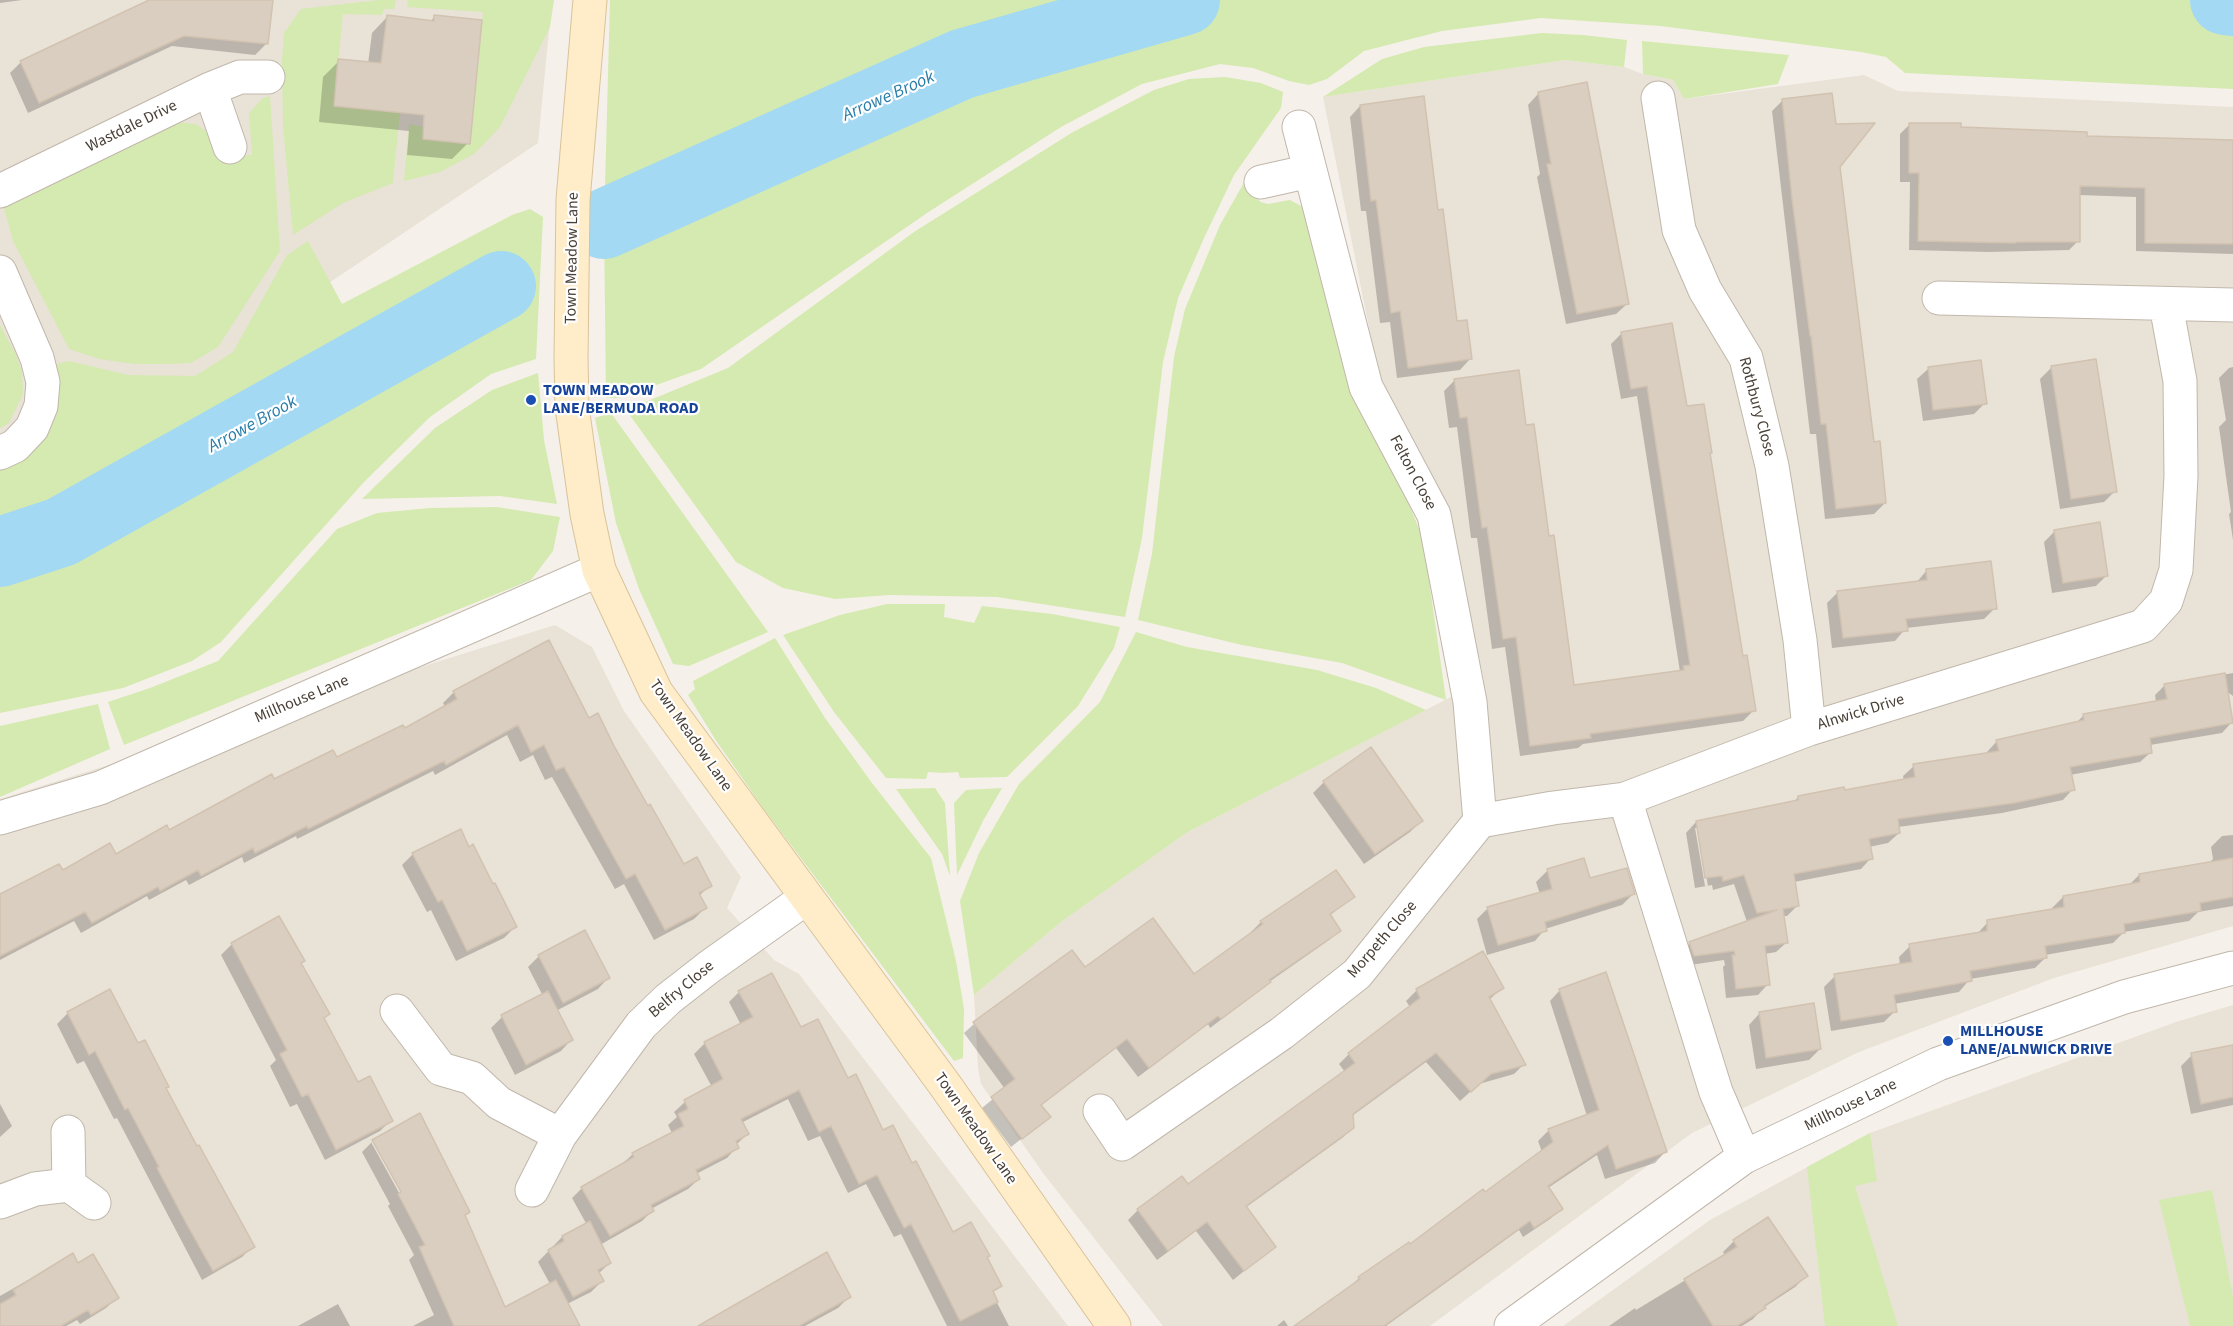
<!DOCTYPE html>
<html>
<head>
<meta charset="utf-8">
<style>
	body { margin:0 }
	canvas { display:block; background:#f5f0e9 }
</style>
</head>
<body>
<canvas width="2233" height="1326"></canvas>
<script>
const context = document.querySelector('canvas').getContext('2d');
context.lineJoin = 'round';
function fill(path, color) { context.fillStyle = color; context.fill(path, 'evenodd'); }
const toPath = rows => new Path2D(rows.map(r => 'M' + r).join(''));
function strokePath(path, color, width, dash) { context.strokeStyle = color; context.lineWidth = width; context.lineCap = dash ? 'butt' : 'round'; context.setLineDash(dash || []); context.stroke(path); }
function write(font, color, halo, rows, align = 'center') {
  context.font = font + ' "Source Sans 3",sans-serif'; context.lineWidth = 4.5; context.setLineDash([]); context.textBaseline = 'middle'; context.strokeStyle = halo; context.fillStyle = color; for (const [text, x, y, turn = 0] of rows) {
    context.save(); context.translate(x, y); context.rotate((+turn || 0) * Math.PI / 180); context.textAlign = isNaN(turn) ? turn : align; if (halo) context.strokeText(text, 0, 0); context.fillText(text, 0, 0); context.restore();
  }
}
const residential = toPath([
	[0,0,552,0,538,143,284,313,224,359,162,396,0,482],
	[1565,60,1624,67,1643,74,1673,80,1684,99,1864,75,1898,91,2233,107,2233,926,2054,978,1859,1052,1692,1133,1430,1326,1163,1326,1043,1173,981,1084,978,1068,974,995,1061,922,1186,833,1484,680,1447,512,1378,373,1323,97],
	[555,625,592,647,624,711,741,877,727,908,774,960,799,974,1068,1326,0,1326,0,799],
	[2233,1005,2233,1326,1563,1326,1710,1220,1870,1133,2179,1021]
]);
const green = toPath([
	[379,0,396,0,394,9,384,9,382,15,343,14,334,105,400,112,393,183,343,203,293,235,283,126,282,60,284,33,301,9],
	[408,0,554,0,550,27,500,127,474,154,440,172,404,181,409,124,423,127,423,139,470,144,483,12,407,7],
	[610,0,2233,0,2233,89,1905,73,1886,57,1861,52,1661,26,1541,18,1442,31,1364,51,1327,79,1309,85,1289,81,1253,68,1220,64,1142,84,1061,127,927,213,701,369,620,398,606,398,604,224],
	[1542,33,1583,35,1627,40,1624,67,1565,60,1323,97,1382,59,1424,47],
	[1642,41,1789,55,1778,84,1684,99,1673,80,1643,74],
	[1225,77,1261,83,1283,92,1281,108,1234,175,1204,238,1178,298,1163,362,1142,538,1125,617,997,597,889,595,835,599,783,588,736,562,626,410,728,368,914,232,1073,132,1154,90,1189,79],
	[270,96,280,251,218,347,191,363,166,364,134,364,99,359,69,349,13,241,4,208,174,122,196,124,210,134,221,157,252,155,249,113,263,98],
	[1246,179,1250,193,1261,202,1268,204,1290,200,1303,207,1394,469,1423,538,1446,700,1342,663,1242,645,1138,620,1152,554,1174,357,1185,309,1220,225],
	[530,209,543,217,536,359,491,374,430,417,364,482,221,642,192,661,123,688,0,713,0,468,56,393,57,364,69,361,128,375,195,376,233,352,287,255,308,241,342,304,512,215],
	[0,325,16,355,22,372,23,394,9,423,0,428],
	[538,373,544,440,557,504,500,496,362,499,435,428,492,390],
	[611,413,768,632,689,666,673,664,639,589,616,523,595,418],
	[497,507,560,517,553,551,531,580,124,745,108,702,150,688,218,661,337,529,377,513,430,508],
	[887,604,945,604,944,617,974,623,982,606,1052,614,1120,627,1114,648,1078,706,1007,777,960,778,958,772,943,773,928,772,926,779,886,778,834,712,783,635,840,615],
	[1136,632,1187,647,1317,670,1376,688,1426,710,1186,833,1061,922,974,995,960,901,979,853,1019,784,1100,702],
	[775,638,825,718,872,783,931,858,956,961,964,1009,963,1058,954,1061,763,808,715,739,688,695,695,689,693,681],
	[98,704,110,749,0,797,0,726],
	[935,788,945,803,950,876,942,854,896,789],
	[1002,788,983,821,957,875,954,803,966,790],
	[1870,1133,1877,1181,1855,1186,1898,1326,1825,1326,1807,1167],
	[2212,1190,2233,1297,2233,1326,2190,1326,2159,1200]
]);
const shadow = toPath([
	[0,0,22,0,0,3],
	[153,0,271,0,266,44,255,55,172,46,28,113,10,73,21,62],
	[388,16,430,22,435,16,468,143,452,159,407,155,409,131,319,122,323,77,339,61,368,64,372,33],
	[1538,94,1627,304,1616,314,1566,324,1537,177,1540,174,1528,105],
	[1782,101,1839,167,1873,443,1885,503,1874,514,1825,519,1816,434,1810,434,1772,111],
	[1360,106,1437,212,1456,323,1470,359,1460,370,1397,378,1390,322,1380,323,1366,211,1361,211,1350,117],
	[1910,124,2085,138,2233,141,2233,254,2136,251,2136,197,2079,195,2078,241,2069,250,1989,252,1909,250,1910,182,1900,182,1900,134],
	[1622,333,1686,408,1708,454,1742,658,1754,710,1743,721,1583,744,1578,748,1520,756,1505,647,1492,649,1477,538,1471,538,1457,427,1449,428,1444,391,1455,380,1525,427,1547,538,1573,686,1680,672,1637,396,1621,399,1611,344],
	[2233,367,2233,540,2229,514,2231,512,2219,427,2226,420,2219,378,2229,368],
	[2051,368,2115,491,2104,502,2060,509,2040,379],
	[1928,369,1985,403,1974,414,1923,421,1917,379],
	[2055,531,2107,575,2096,586,2052,593,2044,542],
	[1927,570,1995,608,1984,619,1906,628,1895,641,1832,648,1827,603,1838,592,1916,583],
	[2233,673,2233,696,2226,691,2232,722,2222,733,2150,745,2151,752,2140,762,2070,775,2073,789,2063,800,2002,813,1898,827,1899,833,1888,843,1869,847,1871,858,1861,869,1794,882,1797,906,1787,916,1783,916,1787,942,1776,952,1765,954,1768,984,1758,995,1726,998,1723,967,1725,965,1724,960,1683,966,1680,953,1690,943,1747,922,1734,884,1713,890,1712,885,1695,888,1686,833,1696,822,1793,803,1798,797,1844,792,1904,781,1903,776,1914,766,1987,754,1987,752,1997,741,2075,724,2084,715,2156,702,2155,695,2165,685],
	[1695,828,1698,828,1708,886,1705,886],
	[454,692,588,720,613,747,683,866,710,885,699,896,705,908,694,919,654,940,624,884,615,889,552,777,545,780,533,755,520,762,507,735,435,775,433,771,297,839,296,836,244,863,242,857,189,885,186,880,149,900,147,896,81,933,74,921,0,960,0,896,62,872,115,856,274,781,336,759,404,731,445,707,443,703],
	[1324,782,1421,821,1410,832,1364,864,1313,793],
	[2233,835,2233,906,2198,912,2189,921,2124,932,2113,943,2045,955,2046,957,2035,968,1970,979,1959,992,1894,1004,1895,1011,1884,1022,1831,1031,1824,987,1835,976,1900,965,1899,957,1910,946,1977,934,1988,922,2053,911,2052,908,2063,897,2129,885,2139,875,2209,863,2213,859,2211,847,2222,836],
	[468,850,515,927,504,938,456,961,431,910,427,912,402,865,413,854],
	[1583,860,1589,880,1633,894,1622,905,1545,929,1535,941,1487,955,1477,919,1488,908,1540,894,1536,882,1547,871],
	[1353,897,1329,916,1339,930,1329,940,1269,982,1259,991,1210,1028,1208,1024,1138,1077,1116,1048,1040,1106,1049,1117,1011,1147,982,1108,1005,1089,964,1033,974,1024,1072,953,1084,969,1193,976,1252,933,1251,932,1261,922],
	[278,918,323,1019,357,1084,391,1120,380,1131,325,1160,297,1104,290,1107,270,1066,276,1060,221,955,232,944],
	[1482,953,1502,988,1489,1000,1524,1064,1514,1074,1479,1084,1460,1101,1426,1062,1352,1116,1353,1128,1342,1138,1245,1208,1274,1247,1233,1280,1196,1231,1157,1260,1128,1220,1138,1210,1187,1186,1345,1072,1339,1064,1349,1054,1410,1007,1406,1001,1416,991],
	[539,956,608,978,598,989,556,1011,571,1040,561,1051,515,1075,491,1028,502,1017,543,996,528,967],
	[1560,990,1665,1152,1655,1163,1605,1179,1597,1155,1548,1188,1561,1209,1550,1219,1523,1237,1519,1230,1386,1326,1296,1326,1348,1289,1359,1278,1408,1244,1410,1246,1542,1152,1538,1141,1549,1130,1587,1116,1550,1001],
	[739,992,801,1029,847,1080,882,1132,911,1165,953,1234,986,1257,1000,1286,992,1293,1009,1326,947,1326,901,1234,894,1237,866,1184,848,1193,820,1136,808,1141,788,1099,741,1123,747,1134,736,1145,737,1147,727,1158,696,1174,699,1179,688,1189,651,1209,652,1211,642,1221,600,1245,610,1263,598,1274,602,1281,591,1292,567,1304,578,1326,413,1326,434,1315,409,1260,414,1255,388,1206,390,1204,362,1152,373,1141,419,1115,469,1211,464,1216,504,1309,550,1284,538,1262,562,1237,587,1225,572,1198,582,1188,622,1164,633,1154,672,1133,668,1125,677,1117,674,1112,685,1102,712,1087,694,1054,705,1043,741,1025,729,1002],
	[371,1142,375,1142,406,1198,403,1200],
	[68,1013,138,1045,253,1246,242,1257,202,1280,117,1118,114,1119,84,1061,77,1064,57,1024],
	[1759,1014,1820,1049,1809,1060,1756,1069,1749,1025],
	[2233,1049,2233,1105,2191,1114,2181,1066,2192,1055],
	[0,1104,12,1126,0,1137],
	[1768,1219,1806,1276,1795,1287,1763,1308,1753,1319,1742,1326,1609,1326,1635,1308,1636,1310,1725,1256,1723,1252,1734,1241],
	[72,1255,78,1265,117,1298,106,1308,80,1324,77,1320,66,1326,0,1326,0,1296],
	[849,1297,838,1308,805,1326,701,1326],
	[338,1304,350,1326,298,1326],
	[1284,1320,1288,1326,1277,1326]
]);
const river = toPath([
	[2225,0,2233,1],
	[604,224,962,64,1185,0],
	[0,552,61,532,501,286]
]);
const building = toPath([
	[149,0,273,0,268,44,184,36,39,103,20,61,149,0],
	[387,15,434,21,434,15,482,20,470,144,423,139,424,115,334,106,338,59,381,63,387,15],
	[1587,82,1629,304,1577,314,1547,164,1551,164,1538,92,1587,82],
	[1832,93,1836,124,1875,123,1840,167,1874,442,1880,441,1886,503,1836,509,1826,424,1821,424,1811,336,1810,336,1792,199,1782,99,1832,93],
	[1424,96,1438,210,1443,209,1457,321,1467,320,1472,359,1408,368,1400,311,1391,313,1376,200,1371,201,1360,105,1424,96],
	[1909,123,1961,123,1961,127,2087,132,2087,136,2233,140,2233,244,2145,243,2145,188,2080,186,2080,242,2016,242,2016,243,1918,241,1919,173,1909,173,1909,123],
	[1672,323,1687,406,1704,404,1712,453,1710,453,1743,656,1747,655,1756,711,1590,734,1591,738,1530,746,1516,637,1503,639,1487,527,1482,528,1467,417,1460,418,1454,379,1519,370,1526,425,1534,424,1549,536,1554,535,1574,685,1684,670,1683,666,1690,665,1647,386,1631,389,1621,332,1672,323],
	[2096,359,2117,492,2071,499,2051,366,2096,359],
	[1981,360,1987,404,1933,410,1928,367,1981,360],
	[2100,522,2108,576,2063,583,2054,530,2100,522],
	[1991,561,1997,609,1906,619,1908,631,1843,638,1837,591,1927,580,1926,569,1991,561],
	[549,640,589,718,598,713,614,746,648,806,650,804,684,864,697,857,712,886,699,893,707,908,665,930,635,874,626,879,564,767,556,770,544,745,531,752,518,725,446,765,444,761,308,829,307,826,255,853,253,848,201,876,198,870,160,891,158,887,92,923,85,912,0,956,0,894,59,864,63,870,110,843,116,854,167,825,169,830,272,774,274,779,333,750,337,757,403,725,405,728,457,699,453,691,549,640],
	[2225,673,2233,723,2150,738,2152,753,2070,767,2075,790,2014,803,1898,819,1900,833,1869,839,1873,859,1794,874,1799,906,1783,909,1788,943,1765,946,1770,985,1736,989,1732,955,1735,955,1734,951,1694,956,1689,942,1777,910,1757,913,1744,875,1723,881,1722,876,1705,878,1696,821,1798,800,1798,796,1844,787,1845,790,1915,777,1913,764,1999,751,1996,740,2084,720,2083,714,2167,699,2164,684,2225,673],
	[1371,747,1423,821,1375,854,1323,781,1371,747],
	[461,829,469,847,473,844,493,884,495,883,517,927,467,951,442,900,438,902,412,853,461,829],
	[1584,858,1590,878,1627,868,1635,894,1545,922,1547,931,1498,945,1487,907,1552,889,1547,869,1584,858],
	[2233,858,2233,897,2200,903,2201,911,2124,924,2125,933,2045,946,2047,958,1970,971,1972,981,1894,995,1897,1012,1841,1021,1834,974,1912,962,1909,944,1987,931,1987,920,2064,907,2063,896,2140,882,2139,874,2233,858],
	[1336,870,1355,897,1330,914,1341,931,1269,980,1271,982,1221,1019,1218,1016,1149,1068,1127,1039,1041,1105,1051,1117,1022,1139,991,1097,1015,1079,973,1022,1072,950,1085,967,1153,918,1194,974,1263,924,1260,921,1336,870],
	[279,916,305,961,301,963,330,1014,324,1018,358,1082,370,1076,393,1121,336,1150,308,1094,302,1097,280,1054,287,1050,231,943,279,916],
	[585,930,610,978,563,1003,538,955,585,930],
	[1483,951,1504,988,1489,997,1526,1065,1491,1074,1471,1092,1436,1053,1353,1114,1354,1128,1246,1206,1276,1247,1244,1271,1207,1222,1168,1251,1137,1209,1182,1176,1188,1184,1355,1063,1348,1053,1420,998,1416,989,1483,951],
	[1606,972,1667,1152,1616,1169,1608,1145,1548,1186,1563,1209,1534,1228,1530,1221,1384,1326,1294,1326,1360,1279,1358,1277,1409,1242,1410,1244,1483,1189,1485,1192,1553,1142,1548,1129,1599,1110,1559,989,1606,972],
	[772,973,801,1027,818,1019,848,1078,856,1074,883,1130,893,1125,912,1163,916,1161,953,1232,971,1222,990,1256,987,1257,1002,1286,993,1291,998,1302,960,1321,911,1224,904,1228,877,1175,859,1184,831,1126,819,1132,799,1090,741,1119,749,1134,736,1141,739,1148,696,1170,700,1179,651,1205,654,1211,610,1236,581,1187,634,1157,632,1153,684,1126,678,1114,688,1109,684,1100,723,1079,704,1042,753,1017,738,991,772,973],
	[110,989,138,1043,145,1040,169,1087,166,1088,197,1146,199,1145,255,1247,213,1271,186,1223,157,1168,159,1167,128,1108,125,1110,95,1051,89,1055,67,1012,110,989],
	[548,991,573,1040,526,1065,501,1015,548,991],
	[1814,1003,1821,1049,1766,1058,1759,1012,1814,1003],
	[2233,1045,2233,1097,2201,1104,2191,1053,2233,1045],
	[420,1113,470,1212,465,1215,505,1307,556,1280,580,1326,454,1326,419,1247,425,1245,398,1194,401,1192,372,1140,420,1113],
	[1768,1217,1808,1276,1764,1306,1766,1308,1737,1326,1713,1326,1684,1279,1737,1247,1733,1240,1768,1217],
	[590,1221,611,1263,598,1270,604,1281,573,1297,548,1250,564,1241,562,1236,590,1221],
	[827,1252,851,1297,799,1326,698,1326,827,1252],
	[73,1253,78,1263,93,1254,119,1298,91,1315,88,1310,61,1326,0,1326,0,1304,16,1295,13,1290,73,1253]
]);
const street = toPath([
	[210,89,230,147],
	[1658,98,1679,230,1705,290,1746,358,1772,466,1800,640,1809,729],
	[1299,127,1366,387,1434,515,1470,702,1480,821],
	[1261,182,1310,171],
	[0,191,210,89,240,77,268,77],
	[0,272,37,358,43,382,41,406,32,428,15,446,0,453],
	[1939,298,2233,305],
	[0,818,100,788,599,570],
	[397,1011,441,1069,472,1078,499,1103,560,1135],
	[1100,1111,1122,1144,1282,1033,1357,974,1480,821,1553,808,1625,799],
	[68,1132,69,1185],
	[1744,1157,1716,1092,1625,799,1809,729,2143,626,2166,601,2176,570,2181,476,2180,381,2166,305],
	[532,1190,560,1135,641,1025,668,999,709,967,806,898],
	[0,1202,35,1189,69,1185,94,1203],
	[1511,1326,1744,1157,1938,1064,2124,997,2233,968]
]);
const secondary = toPath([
	[590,0,573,200,571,358,572,407,587,514,599,570,656,692,945,1085,1114,1326]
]);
const markers = [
	[531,400,6,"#1a4fb4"],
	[1948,1041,6,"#1a4fb4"]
];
const streetNames = [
	["Wastdale Drive",132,127,-26],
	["Town Meadow Lane",573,258,-89],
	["Rothbury Close",1756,407,75],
	["Felton Close",1412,473,62],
	["Millhouse Lane",302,700,-23],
	["Alnwick Drive",1861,713,-17],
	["Town Meadow Lane",690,736,55],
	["Morpeth Close",1383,940,-49],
	["Belfry Close",682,990,-40],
	["Millhouse Lane",1851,1106,-26],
	["Town Meadow Lane",975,1129,55]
];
const transitNames = [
	["TOWN MEADOW",543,391],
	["LANE/BERMUDA ROAD",543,409],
	["MILLHOUSE",1960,1032],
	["LANE/ALNWICK DRIVE",1960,1050]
];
const waterNames = [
	["Arrowe Brook",889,97,-24],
	["Arrowe Brook",253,425,-29]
];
fill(residential, '#e9e2d7');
fill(green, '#d5eab0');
fill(shadow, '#0003');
strokePath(river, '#a3d9f3', 70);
fill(building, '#dacec1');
strokePath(building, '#d2c2b0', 1.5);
strokePath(street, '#c1b7ab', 35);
strokePath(secondary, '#d9c399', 35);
strokePath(street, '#fff', 33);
strokePath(secondary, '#ffedc9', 33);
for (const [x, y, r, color] of markers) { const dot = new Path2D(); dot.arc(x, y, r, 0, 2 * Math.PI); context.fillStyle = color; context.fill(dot); strokePath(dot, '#fff', 2); }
write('16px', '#494037', '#fff', streetNames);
write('bold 16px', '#164399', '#fff', transitNames, 'left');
write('italic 18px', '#287da9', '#fff', waterNames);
</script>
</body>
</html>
